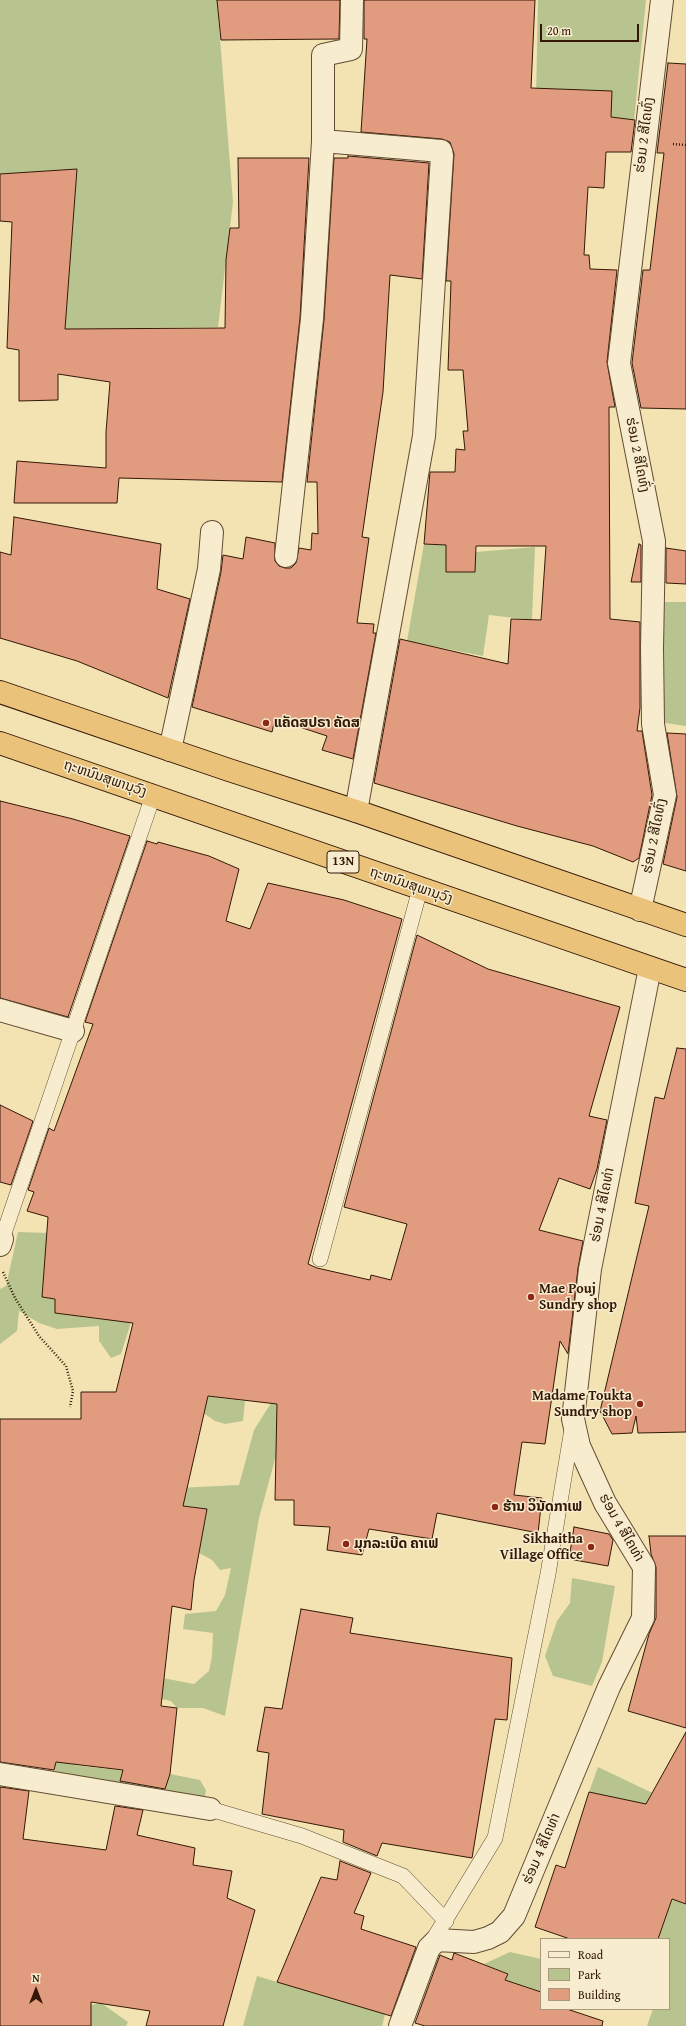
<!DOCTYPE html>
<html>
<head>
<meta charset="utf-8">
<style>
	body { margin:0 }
	#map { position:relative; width:686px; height:2026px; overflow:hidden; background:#f3e3b3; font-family:"Gentium Book Plus",serif }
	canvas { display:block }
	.legend { position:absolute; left:540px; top:1938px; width:130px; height:72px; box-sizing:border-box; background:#f7edce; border:1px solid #a9987e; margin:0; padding:5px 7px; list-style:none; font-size:12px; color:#331807 }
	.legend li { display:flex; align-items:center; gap:8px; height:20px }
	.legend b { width:20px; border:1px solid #a9987e }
	.north { position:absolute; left:16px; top:1970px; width:40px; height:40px; -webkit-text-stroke:3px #f7edce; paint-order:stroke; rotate:0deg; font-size:11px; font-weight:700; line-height:16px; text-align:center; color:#331807 }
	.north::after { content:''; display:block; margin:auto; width:14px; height:18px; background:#331807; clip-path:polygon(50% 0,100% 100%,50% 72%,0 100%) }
	.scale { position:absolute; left:540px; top:24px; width:99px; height:18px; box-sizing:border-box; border:2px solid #331807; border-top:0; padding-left:5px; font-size:12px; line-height:14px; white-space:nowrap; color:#331807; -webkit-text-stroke:3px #f7edce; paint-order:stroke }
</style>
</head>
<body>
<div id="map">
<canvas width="686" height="2026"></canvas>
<ul class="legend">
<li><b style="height:5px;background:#f7edce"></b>Road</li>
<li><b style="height:11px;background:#b8c48f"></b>Park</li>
<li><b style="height:11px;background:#e19b7e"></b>Building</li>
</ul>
<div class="north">N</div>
<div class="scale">20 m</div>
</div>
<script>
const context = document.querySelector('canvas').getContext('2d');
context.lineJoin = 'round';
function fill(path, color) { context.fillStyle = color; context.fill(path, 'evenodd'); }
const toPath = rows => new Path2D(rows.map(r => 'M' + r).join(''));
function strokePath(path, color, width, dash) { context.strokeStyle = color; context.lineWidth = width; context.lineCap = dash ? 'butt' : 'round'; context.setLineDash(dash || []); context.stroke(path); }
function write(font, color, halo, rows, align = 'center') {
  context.font = font + ' "Gentium Book Plus","Noto Sans Lao",serif'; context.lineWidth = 3; context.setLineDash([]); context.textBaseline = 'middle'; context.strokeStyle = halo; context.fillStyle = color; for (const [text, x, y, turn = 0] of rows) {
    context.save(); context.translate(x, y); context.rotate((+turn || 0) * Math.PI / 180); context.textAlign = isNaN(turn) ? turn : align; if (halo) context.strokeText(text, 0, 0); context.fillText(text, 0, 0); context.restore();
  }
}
const green = toPath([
	[0,0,217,0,233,202,218,327,65,329,77,169,0,174],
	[538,0,646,0,633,131,536,99],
	[424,544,446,545,446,572,474,572,476,552,535,547,532,620,489,615,483,656,407,641],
	[663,602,686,602,686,726,659,722],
	[18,1232,49,1233,85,1261,45,1256,42,1297,55,1299,55,1313,98,1319,103,1280,134,1313,121,1354,111,1358,99,1341,99,1326,57,1329,39,1323,19,1311,17,1331,0,1344,0,1289,6,1286],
	[199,1395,245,1401,243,1421,225,1424,215,1421,196,1408],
	[281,1398,286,1419,259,1518,225,1716,203,1708,177,1708,171,1701,122,1691,147,1675,194,1684,209,1671,212,1656,213,1633,183,1629,185,1614,216,1611,225,1595,231,1568,220,1570,212,1560,199,1553,207,1509,158,1502,178,1488,239,1485,254,1430,271,1403],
	[572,1578,615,1586,602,1662,592,1686,553,1676,545,1656,557,1621,570,1603],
	[58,1756,75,1758,74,1765,169,1776,170,1774,200,1780,206,1790,204,1801,63,1776,54,1770],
	[598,1767,686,1809,686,1837,626,1800,589,1792],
	[674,1899,686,1904,686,2026,647,2026,653,2009,669,2009,669,1939,658,1939,670,1903],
	[510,1952,541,1959,541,1992,522,1985,514,2005,502,1986,508,1974,484,1964],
	[257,1976,385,2014,382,2026,243,2026],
	[101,2003,128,2022,126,2026,91,2026,91,2005]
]);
const building = toPath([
	[217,0,340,0,339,39,221,40,217,0],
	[364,0,535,0,531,88,612,91,611,117,635,120,631,152,606,152,604,188,588,187,584,255,589,255,590,269,617,270,607,362,615,407,609,407,610,619,640,622,640,708,637,731,642,731,652,795,639,858,633,862,593,846,517,826,374,783,400,639,508,664,511,619,541,620,546,546,476,546,475,572,446,572,446,545,424,544,430,472,455,472,456,449,465,450,463,431,468,431,463,370,448,370,451,281,446,281,454,154,450,142,442,139,361,132,367,39,364,39,364,0],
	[668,63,686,64,686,409,641,408,632,363,643,270,650,270,664,153,657,153,668,63],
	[348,156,429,163,422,279,390,275,383,392,362,537,369,538,357,623,374,624,373,633,376,633,353,759,322,750,327,736,275,719,272,732,192,707,221,572,223,555,243,559,246,537,275,543,275,561,279,566,285,568,291,568,296,563,299,548,311,550,312,533,318,534,317,482,307,482,324,320,334,158,348,158,348,156],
	[238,158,309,158,300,318,282,482,119,478,117,503,14,503,17,461,106,468,106,432,110,382,58,374,58,400,19,401,19,350,7,348,12,222,0,221,0,174,77,169,65,329,225,328,226,260,230,228,239,228,238,158],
	[14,517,161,544,157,589,190,599,168,698,77,661,0,638,0,552,11,555,14,517],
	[639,544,641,545,641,582,631,582,639,544],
	[666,548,686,551,686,584,666,583,666,548],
	[667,733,686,734,686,871,663,864,677,797,667,733],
	[0,801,73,819,130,836,68,1017,0,998,0,801],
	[147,841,157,844,158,842,209,856,239,869,226,921,250,929,268,883,344,900,402,919,308,1264,317,1268,370,1280,371,1275,391,1280,407,1224,344,1207,417,935,488,969,620,1007,589,1116,607,1120,597,1169,590,1189,559,1178,539,1230,583,1241,578,1268,568,1354,560,1341,545,1444,522,1442,514,1495,542,1498,538,1533,437,1513,432,1539,369,1529,362,1555,327,1550,330,1527,294,1525,294,1500,275,1500,277,1404,208,1396,183,1506,207,1509,194,1580,191,1610,172,1606,161,1706,177,1708,170,1774,165,1789,120,1781,123,1770,56,1762,54,1770,0,1762,0,1419,81,1419,81,1392,116,1392,133,1323,55,1313,55,1299,42,1297,48,1217,27,1211,34,1192,28,1190,49,1128,54,1131,93,1024,85,1022,147,841],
	[677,1048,686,1049,686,1432,638,1433,636,1416,632,1433,612,1434,600,1411,649,1206,635,1203,655,1097,664,1099,677,1048],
	[0,1105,33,1121,11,1185,0,1182,0,1105],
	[574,1527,609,1534,613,1540,608,1566,569,1559,574,1527],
	[649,1536,686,1536,686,1728,628,1711,649,1634,656,1618,656,1567,651,1554,649,1536],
	[301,1609,353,1618,350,1633,512,1658,507,1720,495,1719,472,1858,382,1843,377,1856,343,1842,344,1830,262,1814,269,1753,257,1751,265,1707,282,1709,301,1609],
	[686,1732,686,1904,672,1899,658,1939,570,1939,535,1927,556,1865,565,1868,589,1792,646,1804,686,1732],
	[0,1787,29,1791,23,1839,106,1850,115,1806,143,1810,137,1835,195,1848,193,1865,232,1871,227,1898,255,1910,223,2026,146,2026,150,2011,91,2002,91,2026,0,2026,0,1787],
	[340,1861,371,1873,354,1913,364,1916,361,1929,416,1947,391,2016,277,1982,321,1877,337,1880,340,1861],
	[454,1953,508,1974,505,1980,541,1992,541,2009,567,2009,603,2021,602,2026,425,2026,415,2023,440,1955,452,1960,454,1953]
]);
const path = toPath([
	[673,144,686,145],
	[3,1272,15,1298,39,1336,66,1366,73,1391,70,1407]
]);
const lane = toPath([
	[2,1239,153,796],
	[320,1259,420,889],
	[210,1809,302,1836,403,1876,446,1921],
	[430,1945,495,1838,548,1574,572,1429]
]);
const street = toPath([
	[323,141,441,151,442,156,424,436,356,811],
	[286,556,312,319,323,141,323,55,351,49,352,0],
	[170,750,209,569,212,532],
	[640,910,665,795,653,724,652,648,654,541,619,363,662,0],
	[0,1010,73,1031],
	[0,1245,2,1239],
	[0,1774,210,1809],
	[400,2026,429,1948,437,1940,474,1942,488,1938,500,1932,514,1916,609,1687,643,1618,644,1567,605,1503,579,1446,573,1419,590,1269,650,968]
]);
const highway = toPath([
	[0,692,229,770,356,811,686,925],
	[0,743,686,980]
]);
const markers = [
	[266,723,4,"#8f2418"],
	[531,1297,4,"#8f2418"],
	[640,1404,4,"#8f2418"],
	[495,1507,4,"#8f2418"],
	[346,1544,4,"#8f2418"],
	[591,1547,4,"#8f2418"]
];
const shields = [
	[343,862,32]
];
const shieldNames = [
	["13N",343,862]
];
const streetNames = [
	["ຮ່ອມ 2 ສີໄຄທົ່ງ",645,135,-83],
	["ຮ່ອມ 2 ສີໄຄທົ່ງ",637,455,79],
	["ຖະຫນົນສຸພານຸວົງ",105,779,19],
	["ຮ່ອມ 2 ສີໄຄທົ່ງ",655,836,-79],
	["ຖະຫນົນສຸພານຸວົງ",411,886,19],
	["ຮ່ອມ 4 ສີໄຄທ່າ",603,1205,-79],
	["ຮ່ອມ 4 ສີໄຄທ່າ",621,1528,60],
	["ຮ່ອມ 4 ສີໄຄທ່າ",542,1849,-67]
];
const poiNames = [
	["ແຄັດສປຣາ ຄັດສ",274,723],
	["Mae Pouj",539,1289],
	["Sundry shop",539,1305],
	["Madame Toukta",632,1396,"right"],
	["Sundry shop",632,1412,"right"],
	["ຮ້ານ ວິນັດກາເຟ",503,1507],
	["Sikhaitha",583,1539,"right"],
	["Village Office",583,1555,"right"],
	["ມຸກລະເບີດ ຄາເຟ",354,1544]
];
fill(green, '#b8c48f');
fill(building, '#e19b7e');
strokePath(building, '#331807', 1);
strokePath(lane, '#634b32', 16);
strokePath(street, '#634b32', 24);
strokePath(highway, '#331807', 24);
strokePath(path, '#331807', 2.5, [1, 2]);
strokePath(lane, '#f7edce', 15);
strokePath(street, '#f7edce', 22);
strokePath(highway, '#eac27a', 22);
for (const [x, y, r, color] of markers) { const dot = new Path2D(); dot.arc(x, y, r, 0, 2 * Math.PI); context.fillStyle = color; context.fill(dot); strokePath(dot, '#f7edce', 1.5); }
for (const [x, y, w] of shields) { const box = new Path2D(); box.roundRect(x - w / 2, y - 11, w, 22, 3); context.fillStyle = '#f7edce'; context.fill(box); strokePath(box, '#331807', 1); }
write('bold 13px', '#331807', null, shieldNames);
write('14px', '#331807', '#f7edce', streetNames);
write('bold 14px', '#331807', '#f7edce', poiNames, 'left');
</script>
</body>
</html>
